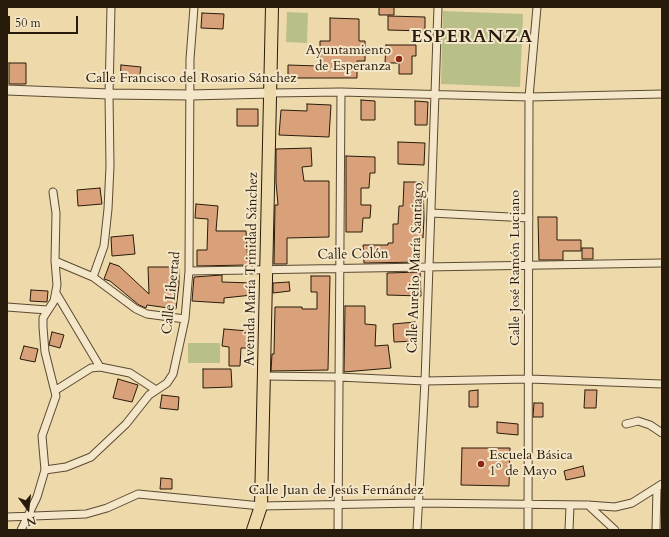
<!DOCTYPE html>
<html>
<head>
<meta charset="utf-8">
<style>
	body { margin:0 }
	#map { position:relative; width:669px; height:537px; overflow:hidden; background:#eed9aa; font-family:Cardo,serif }
	canvas { display:block }
	.frame { position:absolute; inset:0; border:8px solid #281b0b; pointer-events:none }
	.north { position:absolute; left:8px; top:489px; width:40px; height:40px; -webkit-text-stroke:3px #f4e6c8; paint-order:stroke; rotate:165deg; font-size:11px; font-weight:700; line-height:16px; text-align:center; color:#281b0b }
	.north::after { content:''; display:block; margin:auto; width:14px; height:18px; background:#281b0b; clip-path:polygon(50% 0,100% 100%,50% 72%,0 100%) }
	.scale { position:absolute; left:8px; top:16px; width:70px; height:18px; box-sizing:border-box; border:2px solid #281b0b; border-top:0; padding-left:5px; font-size:12px; line-height:14px; white-space:nowrap; color:#281b0b; -webkit-text-stroke:3px #f4e6c8; paint-order:stroke }
</style>
</head>
<body>
<div id="map">
<canvas width="669" height="537"></canvas>
<div class="frame"></div>
<div class="north">N</div>
<div class="scale">50 m</div>
</div>
<script>
const context = document.querySelector('canvas').getContext('2d');
context.lineJoin = 'round';
function fill(path, color) { context.fillStyle = color; context.fill(path, 'evenodd'); }
const toPath = rows => new Path2D(rows.map(r => 'M' + r).join(''));
function strokePath(path, color, width, dash) { context.strokeStyle = color; context.lineWidth = width; context.lineCap = dash ? 'butt' : 'round'; context.setLineDash(dash || []); context.stroke(path); }
function write(font, color, halo, rows, align = 'center') {
  context.font = font + ' Cardo,serif'; context.lineWidth = 4; context.setLineDash([]); context.textBaseline = 'middle'; context.strokeStyle = halo; context.fillStyle = color; for (const [text, x, y, turn = 0] of rows) {
    context.save(); context.translate(x, y); context.rotate((+turn || 0) * Math.PI / 180); context.textAlign = isNaN(turn) ? turn : align; if (halo) context.strokeText(text, 0, 0); context.fillText(text, 0, 0); context.restore();
  }
}
const green = toPath([
	[443,11,523,14,520,87,441,84],
	[287,12,308,13,307,43,286,42],
	[188,343,220,343,220,363,188,363]
]);
const building = toPath([
	[379,7,394,7,394,15,379,15,379,7],
	[202,13,224,14,223,29,201,28,202,13],
	[388,16,425,17,425,31,388,30,388,16],
	[330,18,359,19,359,41,365,41,365,61,357,61,357,78,288,78,288,65,318,66,318,64,320,64,320,41,330,41,330,18],
	[386,45,416,45,416,56,412,56,412,74,399,74,399,63,385,63,386,45],
	[9,63,26,63,26,84,9,84,9,63],
	[121,65,141,67,139,81,120,80,121,65],
	[361,100,375,101,375,120,361,120,361,100],
	[415,101,428,102,427,125,415,125,415,101],
	[307,104,331,105,329,137,279,135,281,110,307,111,307,104],
	[237,109,258,109,258,126,237,126,237,109],
	[398,142,425,143,424,165,398,164,398,142],
	[311,148,312,166,302,167,304,181,329,181,329,237,287,238,287,264,274,264,275,205,278,205,276,182,276,149,311,148],
	[346,156,375,157,375,173,370,173,369,188,361,188,361,205,371,205,370,218,363,218,362,232,346,232,346,156],
	[404,182,423,182,424,218,423,238,420,237,420,262,364,263,363,245,388,245,388,243,393,243,393,224,398,224,399,206,403,206,404,182],
	[100,188,102,204,78,206,77,190,100,188],
	[196,204,218,206,216,231,246,231,248,265,197,266,197,250,207,250,208,219,195,218,196,204],
	[538,217,557,217,557,240,581,240,581,251,563,251,563,260,539,260,538,217],
	[133,235,135,254,112,256,111,237,133,235],
	[582,248,593,248,593,259,582,259,582,248],
	[110,263,119,266,149,294,148,267,179,267,179,284,176,309,147,305,146,308,139,305,110,281,104,279,110,263],
	[420,272,421,296,387,295,387,273,420,272],
	[222,275,222,282,252,283,252,295,224,298,224,303,192,301,194,277,222,275],
	[311,276,330,276,328,370,271,371,272,354,274,354,275,307,302,307,302,309,317,309,317,292,311,292,311,276],
	[289,282,290,291,273,293,273,283,289,282],
	[31,290,48,291,47,302,30,301,31,290],
	[345,306,365,306,365,324,376,325,375,346,388,345,391,368,344,372,345,306],
	[415,322,417,341,394,342,393,324,415,322],
	[224,329,248,331,247,348,241,348,240,366,229,366,229,347,222,346,224,329],
	[52,332,64,335,60,348,49,345,52,332],
	[24,346,38,349,35,362,20,359,24,346],
	[203,369,231,369,232,387,203,388,203,369],
	[118,379,138,385,132,402,113,398,118,379],
	[478,390,478,407,469,407,469,391,478,390],
	[585,390,597,390,596,408,584,408,585,390],
	[162,395,179,397,178,410,160,408,162,395],
	[534,403,543,403,543,417,533,417,534,403],
	[497,422,518,424,518,435,497,433,497,422],
	[462,448,510,448,509,486,461,485,462,448],
	[583,466,585,476,566,480,564,471,583,466],
	[161,478,172,479,172,489,160,489,161,478]
]);
const minor = toPath([
	[271,93,341,92,529,97,662,94],
	[431,213,529,218],
	[55,261,93,277,136,309,147,314,185,319],
	[189,271,662,263],
	[93,277,104,246,108,209,110,166,109,94,111,7],
	[56,293,100,367],
	[7,307,47,310],
	[265,376,338,377,425,381,529,379,662,384],
	[56,390,91,368,100,367,130,373,156,390],
	[626,424,638,421,650,425,662,433],
	[45,470,42,436,56,396,45,352,43,327,43,318,54,301,57,285,55,261,56,213,53,192],
	[588,505,615,530],
	[7,517,86,514,107,508,138,494,261,506,418,503,588,505,615,507,632,503,662,484],
	[21,530,37,497,45,470,66,467,91,457,126,424,149,395,167,383,173,374,185,319,189,271,190,59,194,7],
	[338,530,341,92],
	[417,530,425,381,438,7],
	[528,530,529,97,537,7],
	[569,530,570,506],
	[656,530,657,488]
]);
const tertiary = toPath([
	[7,90,109,94,190,95,271,93]
]);
const primary = toPath([
	[253,530,261,506,272,7]
]);
const markers = [
	[399,59,4,"#8f2418"],
	[481,464,4,"#8f2418"]
];
const poiNames = [
	["Ayuntamiento",391,51],
	["de Esperanza",391,67],
	["Escuela Básica",489,456,"left"],
	["1º de Mayo",489,472,"left"]
];
const streetNames = [
	["Calle Francisco del Rosario Sánchez",191,79],
	["Calle Colón",353,255,-1],
	["Calle Aurelio María Santiago",416,268,-88],
	["Calle José Ramón Luciano",516,268,-90],
	["Avenida María Trinidad Sánchez",252,269,-89],
	["Calle Libertad",172,293,-84],
	["Calle Juan de Jesús Fernández",336,491]
];
const districtNames = [
	["ESPERANZA",472,38]
];
fill(green, '#b9bf88');
fill(building, '#d9a17a');
strokePath(building, '#281b0b', 1);
strokePath(minor, '#5a4a33', 9);
strokePath(tertiary, '#5a4a33', 11);
strokePath(primary, '#281b0b', 14);
strokePath(minor, '#f4e6c8', 7);
strokePath(tertiary, '#f4e6c8', 9);
strokePath(primary, '#eed9aa', 12);
for (const [x, y, r, color] of markers) { const dot = new Path2D(); dot.arc(x, y, r, 0, 2 * Math.PI); context.fillStyle = color; context.fill(dot); strokePath(dot, '#f4e6c8', 1.5); }
write('14px', '#281b0b', '#f4e6c8', poiNames, 'right');
write('14px', '#281b0b', '#f4e6c8', streetNames);
context.letterSpacing = '1px';
write('bold 18px', '#281b0b', '#f4e6c8', districtNames);
context.letterSpacing = '0px';
</script>
</body>
</html>
